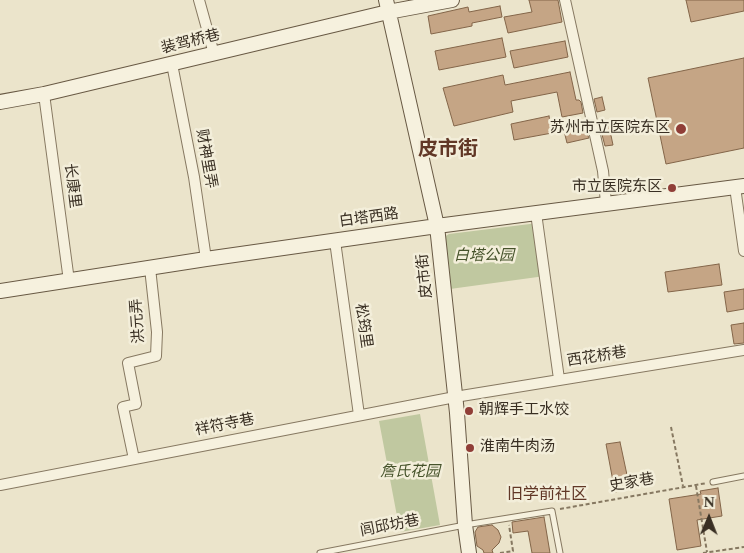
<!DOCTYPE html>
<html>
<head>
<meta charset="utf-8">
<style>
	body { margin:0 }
	#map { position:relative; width:744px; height:553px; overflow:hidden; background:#ebe4cb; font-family:Spectral,serif }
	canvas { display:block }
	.north { position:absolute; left:684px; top:493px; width:50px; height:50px; -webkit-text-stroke:4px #f3eeda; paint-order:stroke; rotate:1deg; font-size:14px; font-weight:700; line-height:20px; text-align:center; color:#392f23 }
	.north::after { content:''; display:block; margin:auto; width:18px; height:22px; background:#392f23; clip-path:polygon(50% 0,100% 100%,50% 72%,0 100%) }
</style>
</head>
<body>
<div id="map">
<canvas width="744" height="553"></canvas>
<div class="north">N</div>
</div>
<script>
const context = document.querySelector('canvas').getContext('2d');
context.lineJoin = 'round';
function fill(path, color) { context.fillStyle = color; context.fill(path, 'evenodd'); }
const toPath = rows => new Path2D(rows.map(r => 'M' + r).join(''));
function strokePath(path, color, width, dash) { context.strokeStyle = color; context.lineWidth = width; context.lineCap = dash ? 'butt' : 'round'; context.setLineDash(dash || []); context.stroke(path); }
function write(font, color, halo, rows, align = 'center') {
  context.font = font + ' Spectral,"Noto Sans SC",serif'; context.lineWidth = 5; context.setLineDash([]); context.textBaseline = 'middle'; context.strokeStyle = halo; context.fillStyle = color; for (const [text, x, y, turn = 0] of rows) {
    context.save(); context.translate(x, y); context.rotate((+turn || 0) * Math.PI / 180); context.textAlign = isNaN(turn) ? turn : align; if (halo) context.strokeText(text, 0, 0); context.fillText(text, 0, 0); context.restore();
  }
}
const green = toPath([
	[538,223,545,276,450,289,444,237,449,234],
	[420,414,440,525,400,532,379,421]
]);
const building = toPath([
	[529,0,558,0,562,22,508,33,504,17,532,12,529,0],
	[686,0,744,0,744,11,691,22,686,0],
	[500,6,502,17,472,23,472,26,431,34,428,16,468,7,469,12,500,6],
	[502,38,506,57,439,70,435,51,502,38],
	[565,41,568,57,514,68,510,51,565,41],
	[744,58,744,148,666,164,648,78,744,58],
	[570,72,576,100,579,100,581,102,583,113,562,117,557,92,511,101,513,112,454,126,443,88,503,75,505,85,570,72],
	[602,97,605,110,597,112,594,99,602,97],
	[549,116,552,133,514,140,511,124,549,116],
	[609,126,613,145,605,146,600,127,609,126],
	[584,127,589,138,567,143,564,131,584,127],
	[719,264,722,285,668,292,665,272,719,264],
	[744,289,744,309,727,312,724,292,744,289],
	[744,323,744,343,734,344,731,325,744,323],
	[620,442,630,489,615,492,606,444,620,442],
	[718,488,722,516,697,520,701,546,677,550,669,499,701,494,700,491,718,488],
	[544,517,550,553,532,553,528,531,513,533,512,522,544,517],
	[492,525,498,530,501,537,499,543,492,550,493,553,484,553,483,550,477,546,475,532,478,527,492,525]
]);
const path = toPath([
	[671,427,683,486],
	[696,486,707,552],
	[560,509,707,483],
	[500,553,513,551,509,525],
	[703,553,744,547]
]);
const lane = toPath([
	[713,482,744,476],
	[320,553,465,525,552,511,560,553]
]);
const street = toPath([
	[199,0,214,54],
	[565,0,603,171,606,203],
	[172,64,194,177,206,259],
	[44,94,69,281],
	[735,187,744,251],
	[536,213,559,379],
	[335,241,359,415],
	[134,459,123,407,136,404,128,363,156,356,157,332,150,268],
	[0,485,455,397,744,350]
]);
const secondary = toPath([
	[386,0,437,226,457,413,465,525,469,553],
	[0,102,44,94,388,12,452,0],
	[0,291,206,259,437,226,744,186]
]);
const markers = [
	[681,129,6,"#903e37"],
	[672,188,5,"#903e37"],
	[469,411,5,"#903e37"],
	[470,448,5,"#903e37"]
];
const streetNames = [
	["装驾桥巷",191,43,-14],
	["财神里弄",205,159,80],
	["长康里",71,186,83],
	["白塔西路",369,219,-8],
	["皮市街",426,276,-96],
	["洪元弄",139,321,-94],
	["松筠里",362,326,82],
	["西花桥巷",597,358,-9],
	["祥符寺巷",225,426,-11],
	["史家巷",632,484,-10],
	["闾邱坊巷",390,527,-11]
];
const poiNames = [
	["苏州市立医院东区",670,129],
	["市立医院东区",662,188],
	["朝辉手工水饺",479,411,"left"],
	["淮南牛肉汤",480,448,"left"]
];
const parkNames = [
	["白塔公园",484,257],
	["詹氏花园",410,473]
];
const neighbourhoodNames = [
	["旧学前社区",547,496]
];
const districtNames = [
	["皮市街",448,151]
];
fill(green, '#c0c8a0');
fill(building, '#c5a585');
strokePath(building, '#836549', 1);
strokePath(lane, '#867861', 7);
strokePath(street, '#867861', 12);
strokePath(secondary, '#685944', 16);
strokePath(path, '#867861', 2, [4, 2.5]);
strokePath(lane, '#f6f1de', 5);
strokePath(street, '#f6f1de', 10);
strokePath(secondary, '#f6f1de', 14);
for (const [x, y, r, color] of markers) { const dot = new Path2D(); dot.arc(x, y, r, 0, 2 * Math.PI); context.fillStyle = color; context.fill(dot); strokePath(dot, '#f3eeda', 2); }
write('15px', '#392f23', '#f3eeda', streetNames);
write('15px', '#392f23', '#f3eeda', poiNames, 'right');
write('italic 15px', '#46532b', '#f3eeda', parkNames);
write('16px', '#613726', '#f3eeda', neighbourhoodNames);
write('bold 20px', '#613726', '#f3eeda', districtNames);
</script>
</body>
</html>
